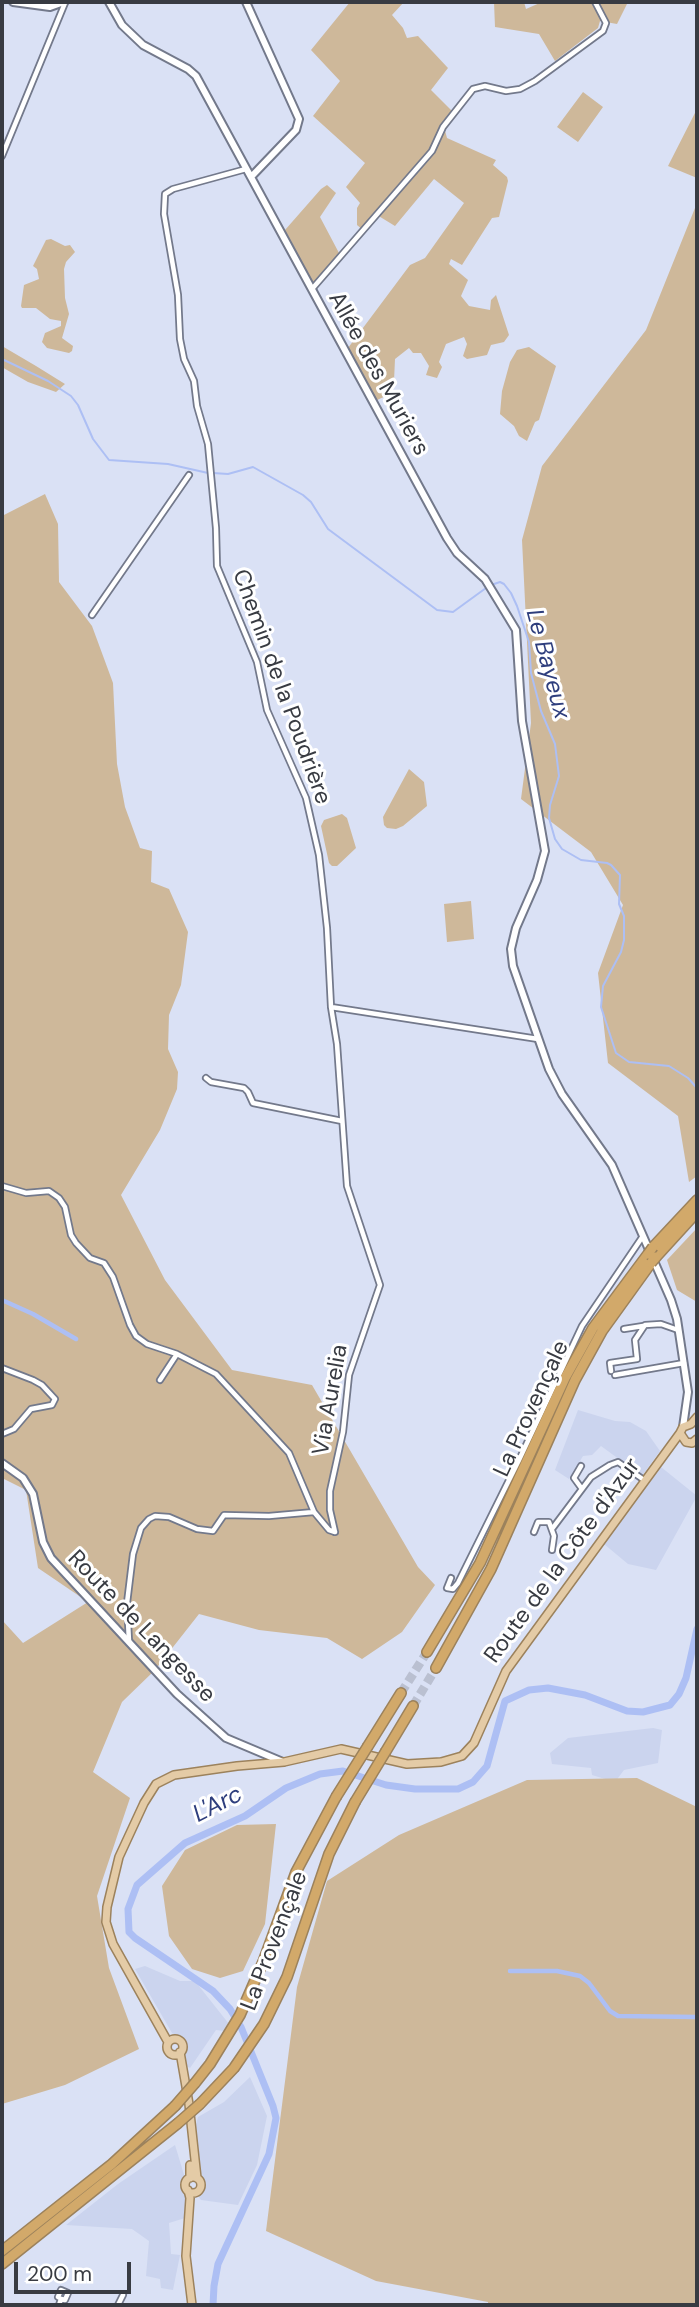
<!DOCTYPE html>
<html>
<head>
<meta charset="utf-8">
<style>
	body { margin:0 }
	#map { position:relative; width:699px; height:2307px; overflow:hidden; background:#dae1f5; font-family:"DM Sans",sans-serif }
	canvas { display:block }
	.frame { position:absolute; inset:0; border:4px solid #383b42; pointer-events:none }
	.scale { position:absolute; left:14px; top:2262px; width:117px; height:32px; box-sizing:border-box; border:4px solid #383b42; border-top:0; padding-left:9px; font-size:21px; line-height:24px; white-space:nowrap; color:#383b42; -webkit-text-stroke:5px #fff; paint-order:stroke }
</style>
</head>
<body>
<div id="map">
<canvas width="699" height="2307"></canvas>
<div class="frame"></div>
<div class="scale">200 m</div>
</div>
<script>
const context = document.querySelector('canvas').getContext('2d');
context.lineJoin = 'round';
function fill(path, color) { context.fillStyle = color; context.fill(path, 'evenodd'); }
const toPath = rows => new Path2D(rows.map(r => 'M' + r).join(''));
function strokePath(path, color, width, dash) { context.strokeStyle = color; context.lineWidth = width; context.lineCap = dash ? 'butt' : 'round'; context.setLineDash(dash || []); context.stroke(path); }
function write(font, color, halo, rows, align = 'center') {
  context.font = font + ' "DM Sans",sans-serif'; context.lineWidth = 6; context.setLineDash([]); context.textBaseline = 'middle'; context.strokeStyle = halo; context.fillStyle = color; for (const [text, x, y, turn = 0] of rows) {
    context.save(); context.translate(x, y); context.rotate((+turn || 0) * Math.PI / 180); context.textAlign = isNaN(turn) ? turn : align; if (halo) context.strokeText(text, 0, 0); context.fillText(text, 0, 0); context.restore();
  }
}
const built = toPath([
	[578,1410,615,1421,630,1422,646,1431,660,1451,642,1476,601,1446,592,1455,583,1456,569,1479,555,1470],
	[661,1467,697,1496,656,1570,628,1564,604,1544],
	[653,1728,662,1730,658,1763,624,1770,615,1782,592,1775,591,1768,552,1764,550,1753,568,1738],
	[145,1966,180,1981,195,1981,229,2024,224,2031,216,2030,190,2068,183,2064,182,2056,185,2050,180,2037,172,2033,135,1969],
	[250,2077,267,2116,257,2165,238,2205,201,2200,198,2196,204,2187,204,2182,198,2175,194,2131,198,2117,224,2102],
	[175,2145,185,2178,185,2218,169,2223,171,2254,180,2255,173,2290,161,2288,160,2279,146,2276,149,2241,132,2229,66,2225,118,2184]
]);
const green = toPath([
	[350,2,404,2,392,15,403,28,407,38,418,36,448,68,431,90,452,111,443,123,447,138,496,160,493,165,507,177,508,181,499,217,492,218,462,265,451,259,449,264,468,280,461,296,469,306,490,310,491,300,496,295,509,335,504,342,491,345,487,355,467,359,463,356,467,344,464,337,446,344,439,362,442,367,437,378,426,375,429,366,421,353,413,353,409,348,395,359,394,381,388,395,375,401,348,348,410,265,425,258,464,203,434,179,395,226,377,215,364,231,357,225,357,208,360,203,346,187,365,163,313,116,340,81,311,50],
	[494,2,524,2,526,9,542,2,628,2,617,24,600,21,598,28,555,61,539,34,495,27],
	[583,92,603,107,578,142,557,127],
	[697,109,697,178,668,166],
	[327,185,336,193,320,217,339,253,313,283,285,230,321,189],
	[697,203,697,1176,689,1182,678,1116,608,1063,598,973,623,905,591,852,521,799,531,723,522,540,542,466,646,330],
	[51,239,65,246,70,245,75,252,66,262,64,269,65,298,69,314,62,338,73,346,72,351,69,353,47,348,42,342,45,333,61,326,61,321,50,319,36,308,22,308,21,306,24,285,39,279,37,269,33,266,46,240],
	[2,346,36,366,65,384,56,392,28,382,7,370,2,367],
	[529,347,556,366,539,420,535,422,527,441,519,436,514,426,500,414,502,391,510,362,517,350],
	[45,494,58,524,59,582,92,626,113,683,117,764,125,807,140,848,152,851,151,882,169,889,188,932,181,985,169,1015,168,1049,178,1072,177,1089,160,1130,121,1195,165,1280,232,1370,312,1385,418,1567,435,1585,402,1632,362,1659,327,1638,259,1630,199,1614,155,1670,122,1702,93,1772,130,1798,97,1896,109,1968,139,2049,65,2085,2,2104,2,1620,23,1643,88,1602,38,1568,26,1490,2,1478,2,516],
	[409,769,424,782,427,806,403,826,396,829,387,828,384,825,383,817],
	[342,814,347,818,356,848,337,866,332,866,329,863,321,826,324,820],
	[471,901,474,939,447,942,444,904],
	[697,1228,697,1302,677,1290,667,1260],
	[637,1778,697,1807,697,2305,488,2305,488,2302,376,2281,266,2231,297,1987,327,1881,399,1835,527,1780],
	[276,1824,265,1924,243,1971,220,1978,192,1969,169,1936,162,1886,185,1850,237,1825]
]);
const stream = toPath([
	[2,359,48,381,71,396,78,405,93,439,109,460,168,464,208,473],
	[213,473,228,474,253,467,303,495,311,502,328,529,437,610,453,612,486,588],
	[491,585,500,582,504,584,511,593,517,606,529,642,531,673,541,711,555,744,559,776,550,805,549,818,555,839,562,849,581,860,607,863,611,865,620,875,619,904,624,916,624,940,621,952,603,986,601,1007,616,1053,629,1062,669,1066,688,1078,697,1088],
	[697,1162,697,1179]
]);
const canal = toPath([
	[2,1300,33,1314,76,1339],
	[510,1971,557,1971,580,1976,589,1983,610,2011,618,2016,697,2017]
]);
const river = toPath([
	[213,2305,214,2286,218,2264,269,2154,276,2118,273,2106,241,2027,230,2009,213,1991,135,1938,129,1932,128,1909,137,1885,185,1843,245,1816,286,1788,320,1774,343,1771,386,1785,415,1789,458,1789,473,1782,487,1766,505,1701,529,1690,548,1688,585,1695,627,1711,643,1712,670,1705,679,1694,686,1678,697,1629]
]);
const highwayTunnel = toPath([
	[401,1693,427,1652],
	[413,1706,436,1668]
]);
const street = toPath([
	[2,156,65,3],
	[246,169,173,189,165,194,164,214,178,295,180,339,184,359,194,381,197,406,208,444,216,528,217,566,257,662,267,710,306,798,311,820,319,855,327,928,331,1007,337,1044,347,1186,380,1285,349,1375,343,1432,330,1491,330,1510,335,1532],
	[312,289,432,151,443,127,473,89,485,86,506,91,520,89,535,81,603,31,606,23,595,2],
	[92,615,189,475],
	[331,1007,538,1039],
	[206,1078,211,1082,244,1088,248,1092,253,1103,342,1121],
	[2,1186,26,1193,49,1191,59,1198,65,1207,71,1235,76,1243,90,1258,104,1263,113,1277,130,1325,136,1336,147,1344,177,1354,216,1374,289,1453,314,1512,329,1530,335,1532],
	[624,1329,643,1326],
	[2,1368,33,1380,42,1385,55,1399,52,1405,31,1409,14,1429,2,1434],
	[611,1371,610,1363,637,1359,635,1340,645,1325,661,1324,678,1330],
	[615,1375,684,1363],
	[160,1380,177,1354],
	[581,1466,574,1478,582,1489],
	[552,1529,591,1477,610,1465,618,1462,644,1480],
	[534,1532,538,1522,549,1522,554,1536,552,1550],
	[451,1578,447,1588,453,1589,458,1583,519,1460,582,1326,643,1236],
	[129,1641,127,1603,133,1554,141,1528,149,1519,155,1516,169,1517,197,1529,213,1531,224,1515,269,1516,314,1512],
	[59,2305,61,2299,58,2297,61,2290,68,2293,65,2300,61,2299],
	[118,2305,123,2295]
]);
const secondary = toPath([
	[13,2,50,7,64,2],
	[109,2,122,25,143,45,188,69,196,76,447,538,457,553,485,579,516,630,522,721,545,851,537,880,516,928,511,949,513,966,549,1069,562,1094,612,1165,671,1300,677,1319,688,1392,683,1427],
	[246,2,299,119,296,130,251,177],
	[2,1463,23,1478,33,1494,43,1542,51,1558,177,1694,226,1738,283,1762]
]);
const primary = toPath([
	[697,1417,691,1424,683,1427,680,1433,686,1442,692,1443,697,1439],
	'167 2047a8 8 0 1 1 16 0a8 8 0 1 1-16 0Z',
	[168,2042,113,1944,106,1922,107,1907,119,1857,144,1803,156,1784,174,1775,237,1766,284,1762,341,1749,407,1764,441,1762,462,1756,474,1743,506,1671,680,1433],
	[180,2052,189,2104,197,2178],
	'185 2185a8 8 0 1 1 16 0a8 8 0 1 1-16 0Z',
	[190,2178,190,2165],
	[188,2190,190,2198,186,2256,192,2305]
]);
const highway = toPath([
	[653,1247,697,1200],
	[656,1257,697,1212],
	[427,1652,480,1563,565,1378,593,1328,648,1254],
	[436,1668,491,1569,575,1380,602,1331,651,1263],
	[368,1746,401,1693],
	[386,1751,413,1706],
	[195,2083,210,2064,240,2015,263,1962,296,1872,336,1797],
	[200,2104,234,2068,264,2024,287,1977,329,1854,355,1802],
	[2,2251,112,2164,175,2106],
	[2,2264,177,2124]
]);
const highwayBridge = toPath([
	[648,1254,653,1247],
	[651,1263,656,1257],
	[336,1797,368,1746],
	[355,1802,386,1751],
	[175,2106,195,2083],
	[177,2124,200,2104]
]);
const streetNames = [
	["Allée des Muriers",378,374,61],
	["Chemin de la Poudrière",281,687,70],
	["Via Aurelia",331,1400,-80],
	["La Provençale",532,1409,-65],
	["Route de la Côte d'Azur",563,1561,-54],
	["Route de Langesse",141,1627,46],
	["La Provençale",275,1941,-69]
];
const waterNames = [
	["Le Bayeux",547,664,75],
	["L'Arc",218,1805,-27]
];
fill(built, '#cbd4ee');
fill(green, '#ceb89a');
strokePath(stream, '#adbff4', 2);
strokePath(canal, '#adbff4', 4.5);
strokePath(river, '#adbff4', 7);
strokePath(highwayTunnel, '#bac0d1', 9, [9, 4.5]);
strokePath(street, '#73798b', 8);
strokePath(secondary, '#73798b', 10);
strokePath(primary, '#9c825c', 10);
strokePath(highway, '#9c825c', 12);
strokePath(street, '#fff', 4.5);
strokePath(secondary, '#fff', 6);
strokePath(primary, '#e4cba6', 7);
strokePath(highway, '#d2a96a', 9);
strokePath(highwayBridge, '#9c825c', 12, []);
strokePath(highwayBridge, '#d2a96a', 9);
write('23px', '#383b42', '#fff', streetNames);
write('italic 24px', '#2e3e7d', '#fff', waterNames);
</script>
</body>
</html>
